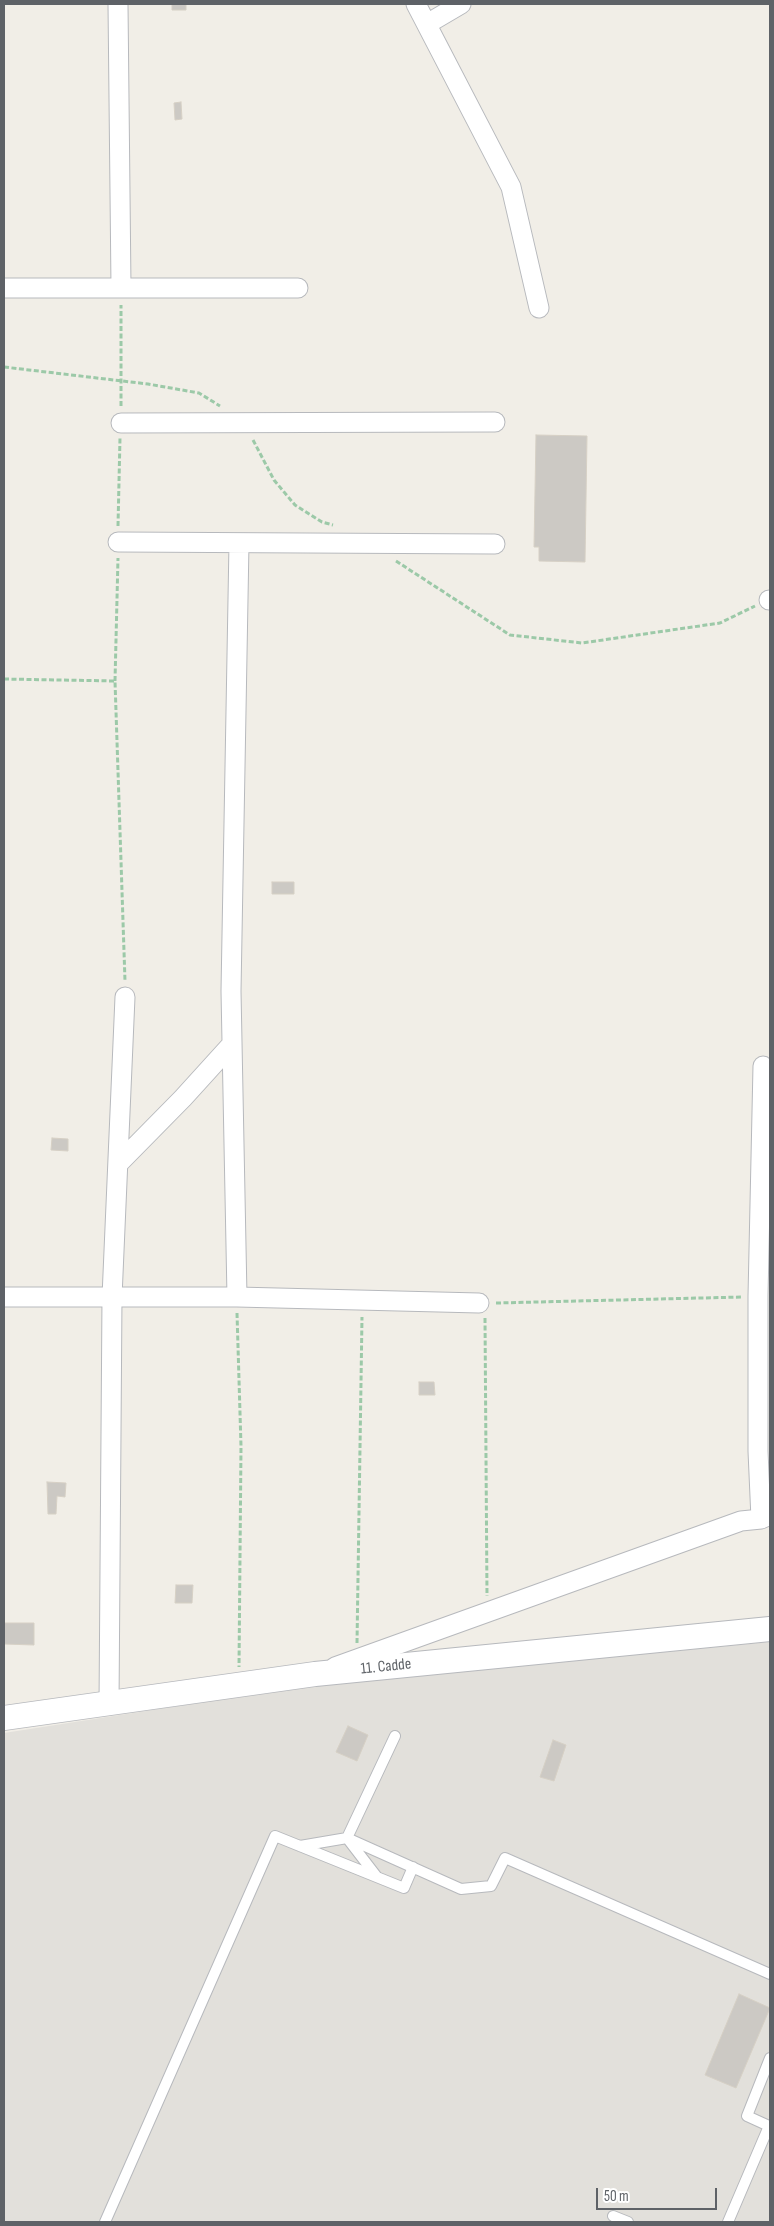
<!DOCTYPE html>
<html>
<head>
<meta charset="utf-8">
<style>
	body { margin:0 }
	#map { position:relative; width:774px; height:2226px; overflow:hidden; background:#f1eee7; font-family:"Sofia Sans Condensed",sans-serif }
	canvas { display:block }
	.frame { position:absolute; inset:0; border:5px solid #5e6267; pointer-events:none }
	.scale { position:absolute; left:596px; top:2188px; width:121px; height:22px; box-sizing:border-box; border:2px solid #5e6267; border-top:0; padding-left:6px; font-size:15px; line-height:18px; white-space:nowrap; color:#5e6267; -webkit-text-stroke:4px #fff; paint-order:stroke }
</style>
</head>
<body>
<div id="map">
<canvas width="774" height="2226"></canvas>
<div class="frame"></div>
<div class="scale">50 m</div>
</div>
<script>
const context = document.querySelector('canvas').getContext('2d');
context.lineJoin = 'round';
function fill(path, color) { context.fillStyle = color; context.fill(path, 'evenodd'); }
const toPath = rows => new Path2D(rows.map(r => 'M' + r).join(''));
function strokePath(path, color, width, dash) { context.strokeStyle = color; context.lineWidth = width; context.lineCap = dash ? 'butt' : 'round'; context.setLineDash(dash || []); context.stroke(path); }
function write(font, color, halo, rows, align = 'center') {
  context.font = font + ' "Sofia Sans Condensed",sans-serif'; context.lineWidth = 4; context.setLineDash([]); context.textBaseline = 'middle'; context.strokeStyle = halo; context.fillStyle = color; for (const [text, x, y, turn = 0] of rows) {
    context.save(); context.translate(x, y); context.rotate((+turn || 0) * Math.PI / 180); context.textAlign = isNaN(turn) ? turn : align; if (halo) context.strokeText(text, 0, 0); context.fillText(text, 0, 0); context.restore();
  }
}
const industrial = toPath([
	[770,1642,770,2222,4,2222,4,1733,313,1685]
]);
const building = toPath([
	[172,4,186,4,186,10,172,10,172,4],
	[181,102,182,119,175,120,174,103,181,102],
	[536,435,587,436,585,562,539,561,539,547,534,547,536,435],
	[272,882,294,882,294,894,272,894,272,882],
	[52,1138,68,1139,68,1151,51,1150,52,1138],
	[419,1382,434,1382,435,1395,419,1395,419,1382],
	[47,1482,66,1483,65,1497,57,1496,56,1514,48,1514,47,1482],
	[176,1585,193,1585,192,1603,175,1603,176,1585],
	[4,1623,34,1623,34,1645,4,1644,4,1623],
	[348,1726,368,1735,357,1761,336,1752,348,1726],
	[553,1740,566,1745,554,1781,540,1777,553,1740],
	[739,1994,770,2008,736,2088,705,2075,739,1994]
]);
const path = toPath([
	[4,367,148,384,199,393,220,406],
	[121,406,121,305],
	[253,440,274,480,295,505,322,522,333,525],
	[118,526,120,438],
	[396,561,510,635,582,643,720,623,755,606],
	[4,679,115,681,125,981],
	[115,681,118,558],
	[496,1303,742,1297],
	[237,1313,241,1446,239,1667],
	[485,1318,487,1596],
	[357,1643,362,1317]
]);
const service = toPath([
	[395,1736,347,1838,461,1889,491,1886,505,1858,770,1974],
	[300,1846,347,1838,377,1877],
	[613,2216,628,2222],
	[105,2222,275,1836,404,1888,413,1867],
	[728,2222,769,2126,747,2116,770,2058]
]);
const minor = toPath([
	[118,4,121,287],
	[416,4,511,187,539,308],
	[427,24,461,4],
	[4,288,298,288],
	[121,423,495,422],
	[118,542,495,544],
	[769,600,770,600],
	[119,1163,183,1098,232,1044],
	[4,1297,237,1297,479,1303],
	[237,1297,231,991,239,543],
	[761,1519,758,1451,758,1296,763,1066],
	[335,1667,741,1521,761,1519,770,1515],
	[109,1705,112,1297,125,997]
]);
const tertiary = toPath([
	[4,1718,315,1674,770,1629]
]);
const streetNames = [
	["11. Cadde",386,1667,-6]
];
fill(industrial, '#e2e0db');
fill(building, '#ccc9c4');
strokePath(building, '#d6d0c5', 1);
strokePath(service, '#b7b9bd', 12);
strokePath(minor, '#b7b9bd', 21);
strokePath(tertiary, '#b7b9bd', 26);
strokePath(path, '#9cc9a8', 3, [5, 2.5]);
strokePath(service, '#fff', 10);
strokePath(minor, '#fff', 19);
strokePath(tertiary, '#fff', 24);
write('16px', '#5e6267', '#fff', streetNames);
</script>
</body>
</html>
